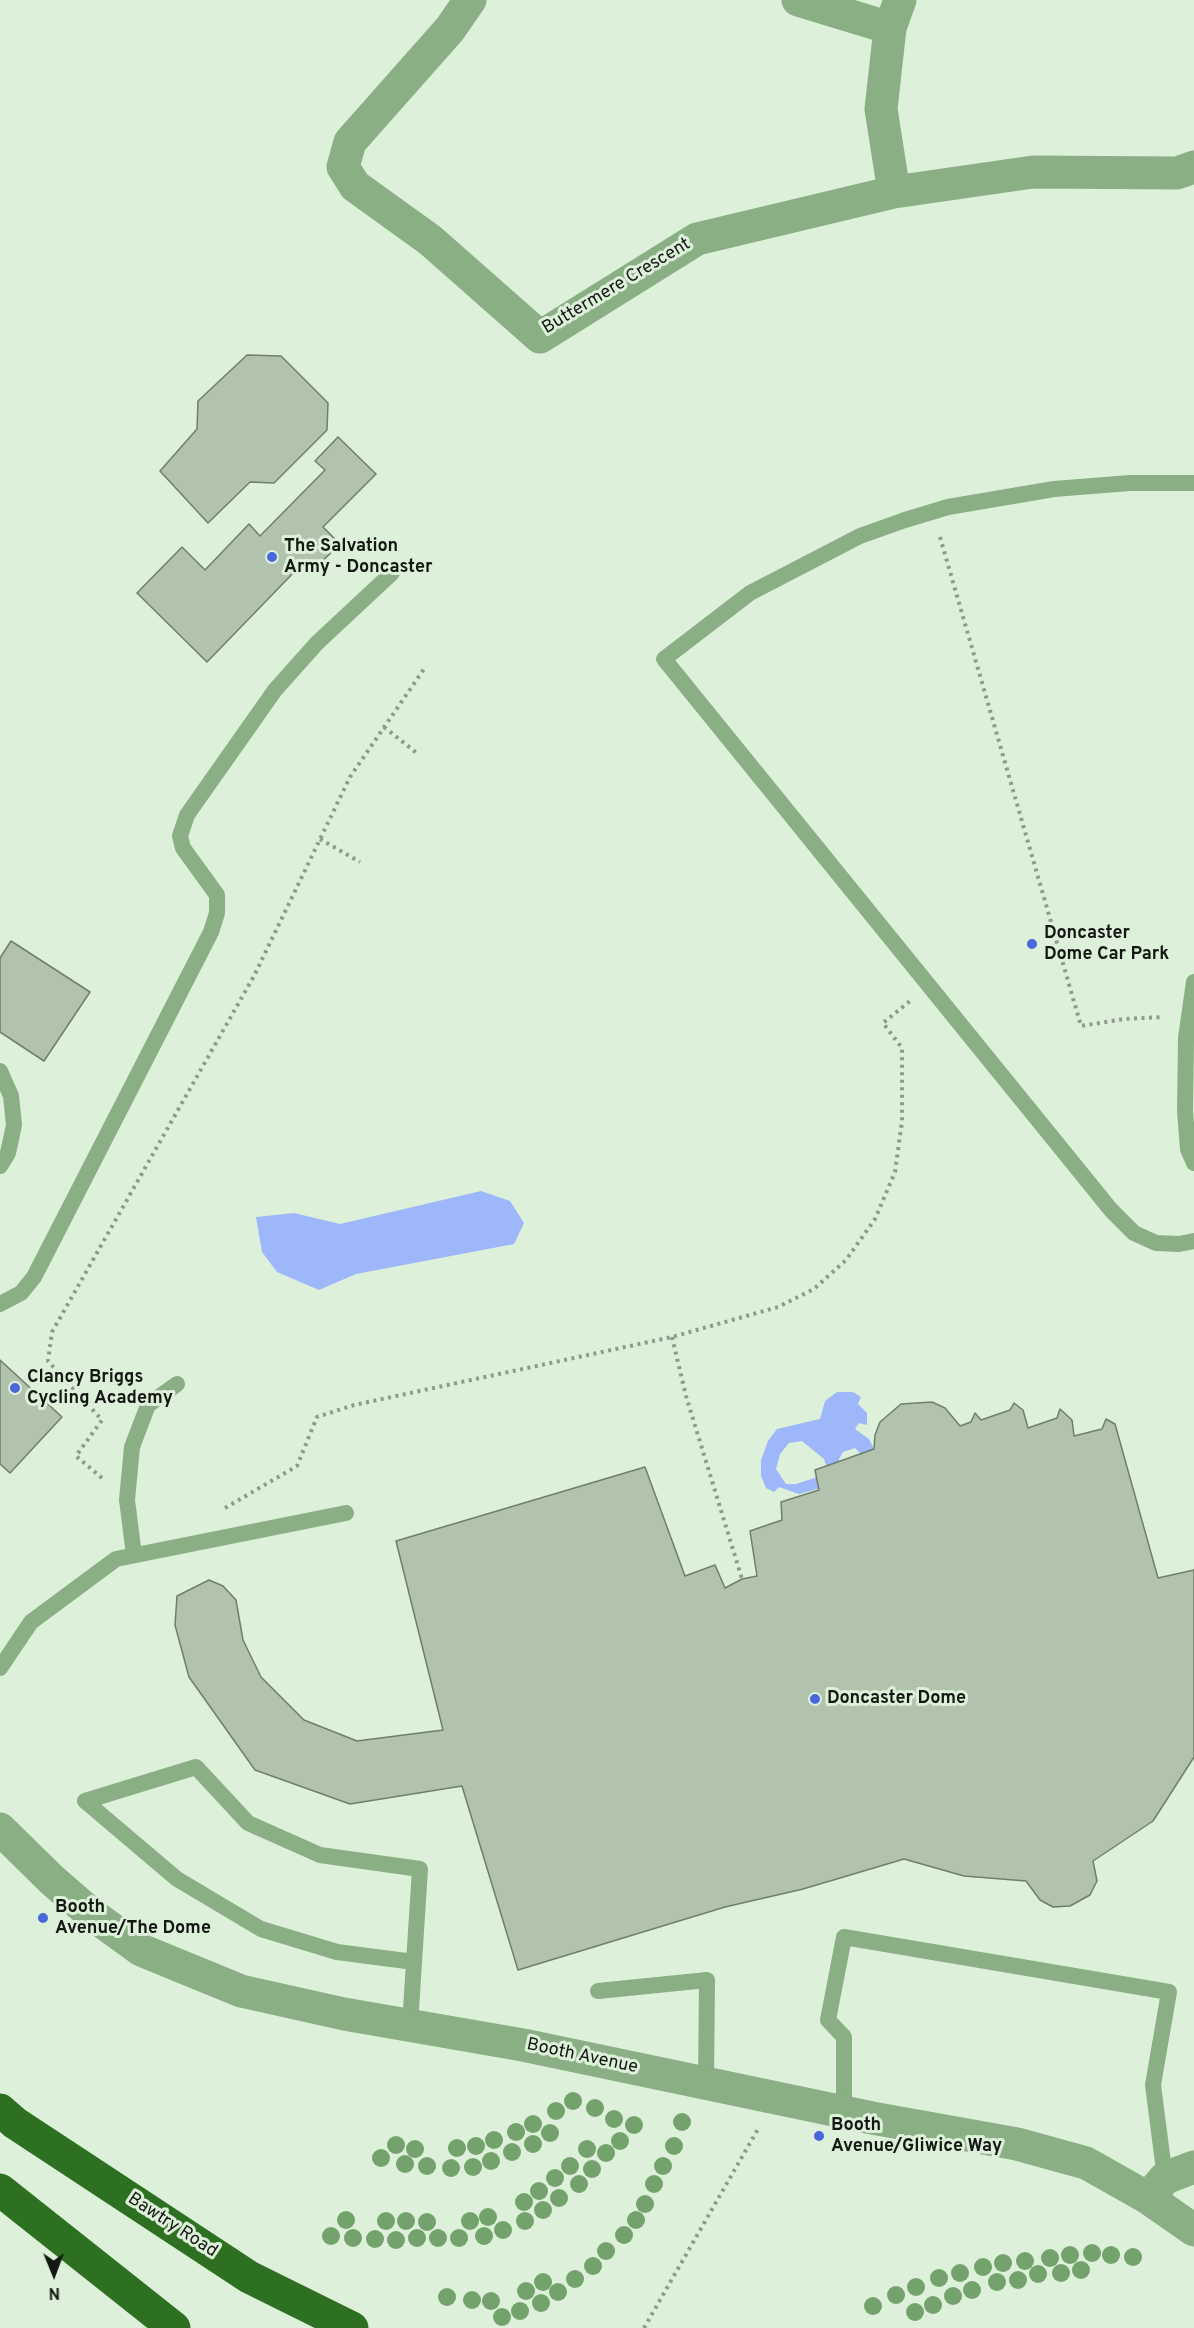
<!DOCTYPE html>
<html>
<head>
<meta charset="utf-8">
<style>
	body { margin:0 }
	#map { position:relative; width:1194px; height:2328px; overflow:hidden; background:#ddf0da; font-family:Overpass,sans-serif }
	canvas { display:block }
	.north { position:absolute; left:24px; top:2244px; width:60px; height:60px; -webkit-text-stroke:4px #ddf0da; paint-order:stroke; rotate:179deg; font-size:16px; font-weight:700; line-height:24px; text-align:center; color:#131912 }
	.north::after { content:''; display:block; margin:auto; width:21px; height:27px; background:#131912; clip-path:polygon(50% 0,100% 100%,50% 72%,0 100%) }
</style>
</head>
<body>
<div id="map">
<canvas width="1194" height="2328"></canvas>
<div class="north">N</div>
</div>
<script>
const context = document.querySelector('canvas').getContext('2d');
context.lineJoin = 'round';
function fill(path, color) { context.fillStyle = color; context.fill(path, 'evenodd'); }
const toPath = rows => new Path2D(rows.map(r => 'M' + r).join(''));
function strokePath(path, color, width, dash) { context.strokeStyle = color; context.lineWidth = width; context.lineCap = dash ? 'butt' : 'round'; context.setLineDash(dash || []); context.stroke(path); }
function write(font, color, halo, rows, align = 'center') {
  context.font = font + ' Overpass,sans-serif'; context.lineWidth = 6; context.setLineDash([]); context.textBaseline = 'middle'; context.strokeStyle = halo; context.fillStyle = color; for (const [text, x, y, turn = 0] of rows) {
    context.save(); context.translate(x, y); context.rotate((+turn || 0) * Math.PI / 180); context.textAlign = isNaN(turn) ? turn : align; if (halo) context.strokeText(text, 0, 0); context.fillText(text, 0, 0); context.restore();
  }
}
const water = toPath([
	[481,1191,510,1201,524,1223,514,1244,356,1274,319,1290,277,1272,262,1252,256,1217,294,1213,340,1224],
	[837,1392,853,1392,861,1397,858,1404,867,1413,867,1425,859,1423,855,1429,869,1439,874,1449,861,1454,855,1448,843,1452,839,1459,839,1480,832,1485,799,1494,779,1487,774,1492,766,1488,761,1476,761,1460,768,1441,777,1429,820,1419,825,1401],
	[802,1441,824,1459,828,1470,824,1475,796,1484,786,1484,776,1469,780,1454,789,1443]
]);
const building = toPath([
	[247,355,281,356,328,403,327,430,274,483,250,482,208,523,160,471,197,429,198,401,247,355],
	[338,437,376,474,323,527,340,544,309,574,300,566,207,662,137,593,182,547,205,570,249,524,260,536,325,470,315,461,338,437],
	[11,941,90,992,44,1061,0,1032,0,958,11,941],
	[0,1360,62,1417,10,1473,0,1464,0,1360],
	[932,1402,945,1408,960,1426,971,1422,975,1413,981,1420,1010,1410,1014,1403,1023,1410,1028,1428,1057,1418,1060,1409,1072,1420,1074,1436,1102,1429,1106,1419,1115,1424,1158,1578,1194,1570,1194,1757,1153,1821,1093,1861,1097,1881,1090,1895,1070,1906,1053,1907,1040,1900,1026,1881,964,1876,904,1859,803,1889,725,1907,518,1970,462,1786,350,1804,255,1770,189,1677,175,1625,177,1596,209,1580,223,1586,236,1600,243,1640,261,1677,304,1720,357,1741,443,1730,396,1541,645,1467,685,1576,715,1565,725,1588,742,1579,757,1576,750,1531,782,1520,781,1502,819,1490,815,1470,874,1449,875,1435,880,1422,901,1404,932,1402]
]);
const path = toPath([
	[940,537,1081,1026,1124,1019,1164,1017],
	[384,727,418,754],
	[320,839,360,862],
	[672,1337,686,1396,742,1579],
	[102,1478,76,1456,102,1420,48,1361,52,1332,254,976,350,777,424,669],
	[225,1508,297,1466,317,1417,354,1405,672,1337,778,1307,814,1289,846,1260,875,1219,895,1172,902,1121,902,1048,883,1023,910,1001],
	[644,2328,758,2129]
]);
const service = toPath([
	[1194,483,1130,483,1054,489,948,507,905,520,860,536,750,593,664,659,1111,1210,1134,1233,1156,1243,1179,1244,1194,1241],
	[1194,982,1186,1038,1185,1111,1188,1149,1194,1163],
	[0,1071,11,1096,14,1125,8,1153,0,1166],
	[0,1304,21,1293,34,1277,211,932,217,913,217,895,183,848,180,836,187,815,275,690,317,643,392,573],
	[134,1555,127,1500,132,1447,148,1405,177,1384],
	[0,1668,31,1622,116,1559,346,1513],
	[598,1991,707,1980,706,2082],
	[410,2025,420,1869,320,1855,248,1823,196,1767,85,1801,177,1879,261,1929,337,1952,414,1962],
	[844,2111,844,2037,828,2020,844,1937,1169,1992,1153,2085,1165,2178]
]);
const minor = toPath([
	[470,0,450,29,350,142,343,167,355,186,430,240,540,337,697,239,894,192,1033,172,1177,173,1194,167],
	[798,0,890,28],
	[894,192,881,109,890,28,900,0],
	[0,1829,52,1880,90,1913,141,1950,241,1991,344,2014,523,2045,872,2118,1017,2144,1086,2163,1148,2198,1194,2230],
	[1148,2198,1165,2178,1194,2167]
]);
const trunk = toPath([
	[0,2110,15,2123,249,2277,352,2328],
	[0,2190,174,2328]
]);
const trees = [
	[573,2101],
	[595,2108],
	[556,2111],
	[614,2119],
	[682,2122],
	[533,2124],
	[634,2125],
	[516,2132],
	[550,2133],
	[494,2140],
	[620,2141],
	[533,2144],
	[396,2145],
	[476,2146],
	[674,2146],
	[457,2148],
	[415,2149],
	[587,2149],
	[512,2152],
	[606,2153],
	[381,2158],
	[491,2161],
	[405,2164],
	[427,2166],
	[570,2166],
	[663,2166],
	[473,2167],
	[451,2168],
	[592,2169],
	[555,2178],
	[579,2184],
	[654,2184],
	[539,2191],
	[559,2198],
	[524,2202],
	[645,2204],
	[543,2210],
	[488,2217],
	[346,2220],
	[636,2220],
	[386,2221],
	[406,2221],
	[470,2221],
	[525,2221],
	[427,2222],
	[503,2230],
	[624,2235],
	[331,2236],
	[484,2236],
	[353,2238],
	[417,2238],
	[438,2238],
	[459,2238],
	[375,2239],
	[396,2240],
	[606,2251],
	[1092,2253],
	[1070,2255],
	[1111,2255],
	[1133,2257],
	[1050,2258],
	[1025,2261],
	[1003,2263],
	[593,2266],
	[983,2267],
	[1081,2270],
	[960,2273],
	[1061,2273],
	[1038,2274],
	[939,2278],
	[575,2279],
	[1018,2280],
	[543,2282],
	[997,2282],
	[916,2287],
	[972,2290],
	[526,2291],
	[558,2292],
	[896,2295],
	[953,2296],
	[447,2297],
	[472,2300],
	[491,2301],
	[541,2303],
	[933,2305],
	[873,2306],
	[520,2311],
	[915,2312],
	[502,2317]
];
const markers = [
	[272,557,6,"#4768db"],
	[1032,944,6,"#4768db"],
	[15,1388,6,"#4768db"],
	[815,1699,6,"#4768db"],
	[43,1918,6,"#4768db"],
	[819,2136,6,"#4768db"]
];
const streetNames = [
	["Buttermere Crescent",617,287,-31],
	["Booth Avenue",582,2057,12],
	["Bawtry Road",172,2226,33]
];
const poiNames = [
	["The Salvation",284,547],
	["Army - Doncaster",284,568],
	["Doncaster",1044,934],
	["Dome Car Park",1044,955],
	["Clancy Briggs",27,1378],
	["Cycling Academy",27,1399],
	["Doncaster Dome",827,1699],
	["Booth",55,1908],
	["Avenue/The Dome",55,1929],
	["Booth",831,2126],
	["Avenue/Gliwice Way",831,2147]
];
fill(water, '#9db7fa');
fill(building, '#b1c3ad');
strokePath(building, '#6e7f6b', 1.5);
strokePath(path, '#8d9b8b', 4, [3, 4.5]);
strokePath(service, '#8baf85', 16);
strokePath(minor, '#8baf85', 33);
strokePath(trunk, '#2e7021', 33);
context.fillStyle = '#74a26c';
for (const [x, y] of trees) { context.beginPath(); context.arc(x, y, 9, 0, 2 * Math.PI); context.fill(); }
for (const [x, y, r, color] of markers) { const dot = new Path2D(); dot.arc(x, y, r, 0, 2 * Math.PI); context.fillStyle = color; context.fill(dot); strokePath(dot, '#ddf0da', 2); }
write('18px', '#131912', '#ddf0da', streetNames);
write('bold 18px', '#131912', '#ddf0da', poiNames, 'left');
</script>
</body>
</html>
